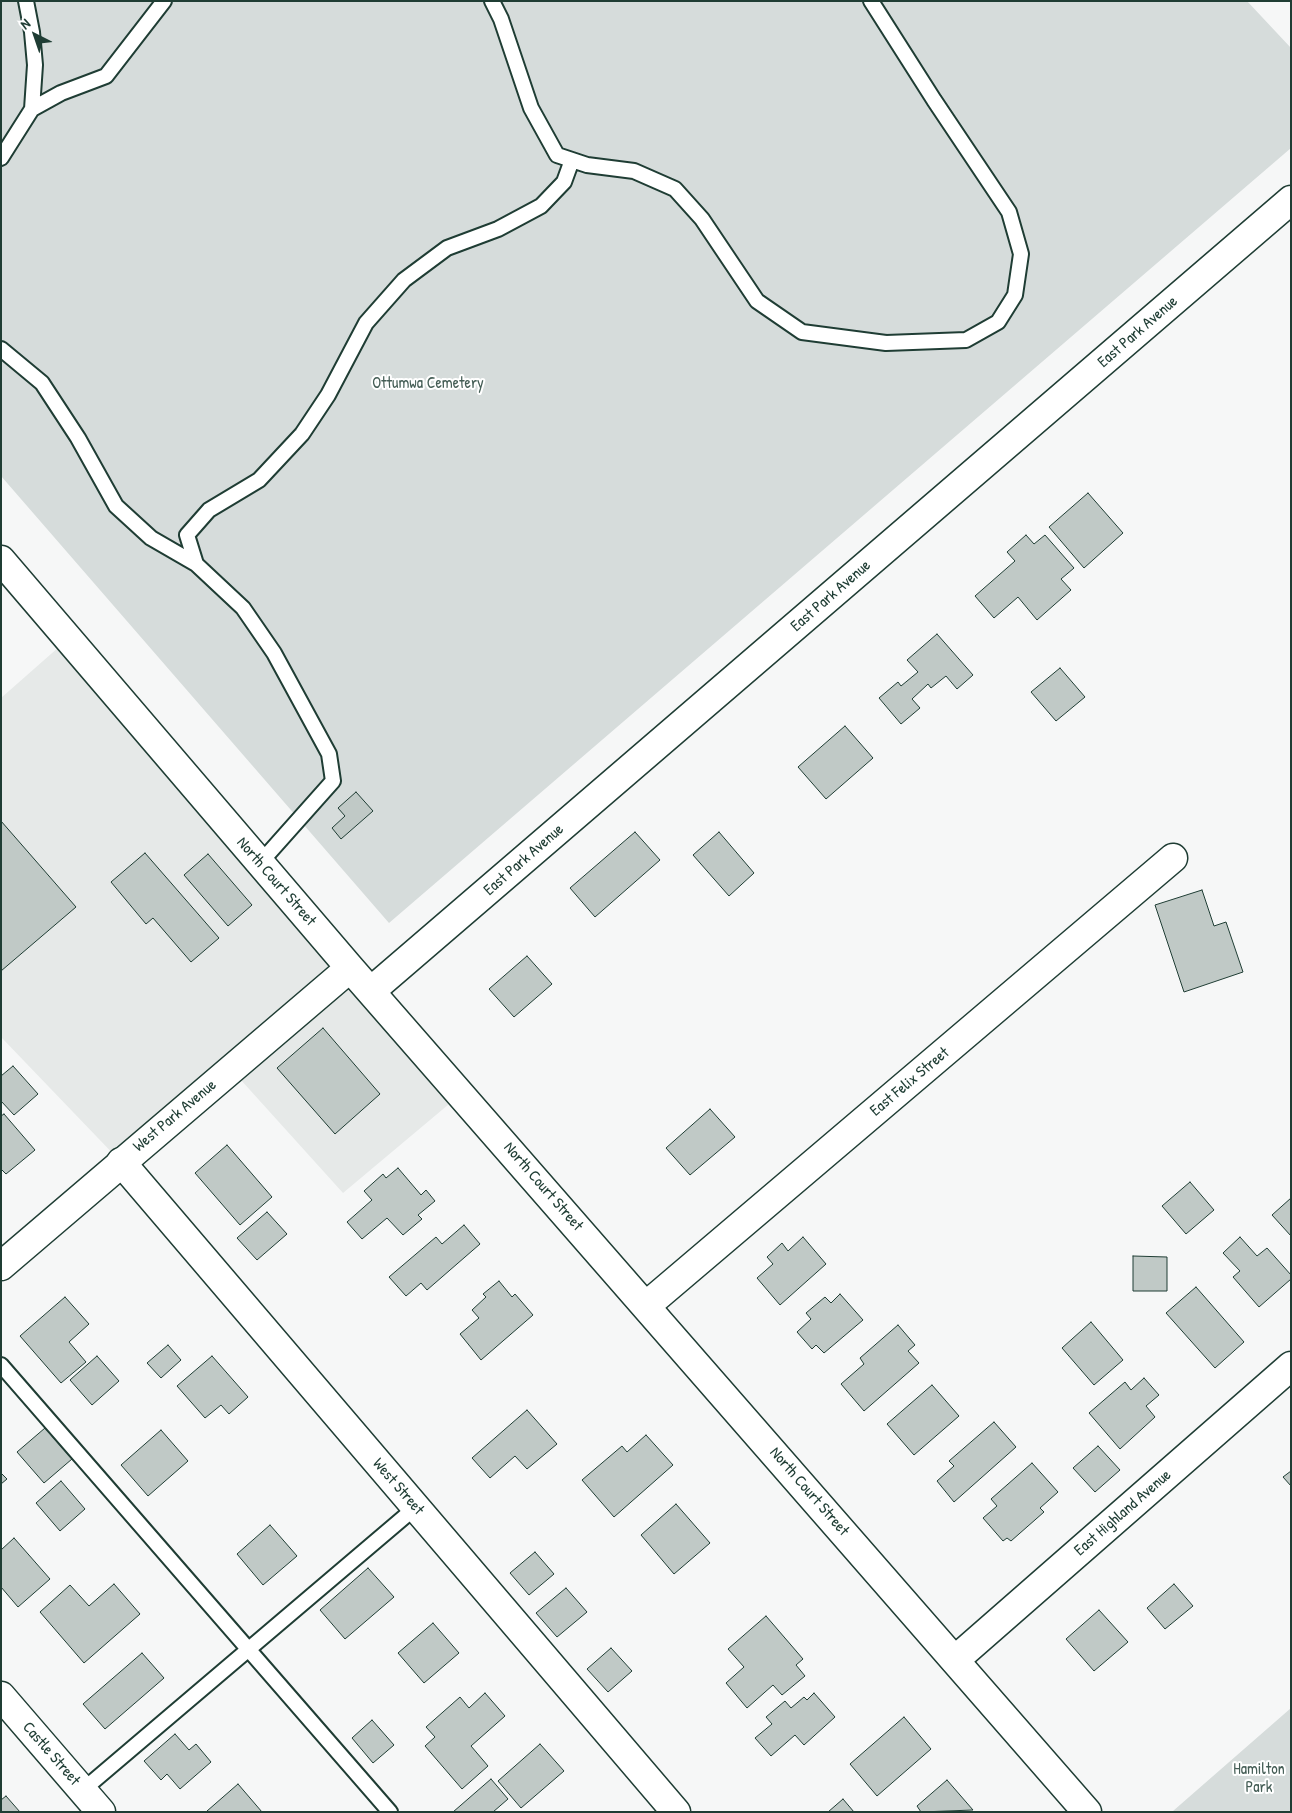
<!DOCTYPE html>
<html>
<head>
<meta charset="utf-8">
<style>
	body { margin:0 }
	#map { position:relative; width:1292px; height:1813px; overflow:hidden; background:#f6f7f7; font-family:"Patrick Hand",sans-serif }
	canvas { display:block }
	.frame { position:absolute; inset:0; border:2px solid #1f3d34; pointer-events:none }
	.north { position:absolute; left:10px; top:10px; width:50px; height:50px; -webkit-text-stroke:4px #fff; paint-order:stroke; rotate:319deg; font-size:14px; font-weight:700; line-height:20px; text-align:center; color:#1f3d34 }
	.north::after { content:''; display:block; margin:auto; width:18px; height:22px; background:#1f3d34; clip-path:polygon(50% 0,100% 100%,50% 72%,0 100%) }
</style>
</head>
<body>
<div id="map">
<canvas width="1292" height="1813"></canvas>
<div class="frame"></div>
<div class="north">N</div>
</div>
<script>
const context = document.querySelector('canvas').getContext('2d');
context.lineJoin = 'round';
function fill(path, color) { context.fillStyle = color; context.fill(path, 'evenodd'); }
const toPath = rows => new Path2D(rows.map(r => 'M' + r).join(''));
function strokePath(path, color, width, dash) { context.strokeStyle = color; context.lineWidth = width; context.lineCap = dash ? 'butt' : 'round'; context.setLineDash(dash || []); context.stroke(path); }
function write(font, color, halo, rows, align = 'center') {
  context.font = font + ' "Patrick Hand",sans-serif'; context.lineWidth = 4; context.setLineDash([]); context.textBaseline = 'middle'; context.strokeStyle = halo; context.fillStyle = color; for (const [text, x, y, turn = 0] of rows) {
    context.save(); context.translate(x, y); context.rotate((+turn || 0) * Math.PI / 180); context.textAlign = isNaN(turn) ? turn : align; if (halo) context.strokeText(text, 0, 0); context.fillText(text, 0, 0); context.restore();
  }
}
const built = toPath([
	[68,639,461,1094,343,1193,231,1069,121,1162,1,1037,1,698]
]);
const green = toPath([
	[1,1,1247,1,1291,48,1291,148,389,923,1,476],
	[1291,1708,1291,1812,1174,1812,1173,1811]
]);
const building = toPath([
	[1088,493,1123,533,1084,568,1049,527,1088,493],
	[1026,535,1034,544,1045,535,1074,568,1061,579,1071,590,1037,620,1018,597,994,618,975,596,1015,561,1007,552,1026,535],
	[937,634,973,675,957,689,946,676,931,688,928,684,912,699,920,708,901,724,879,698,898,682,901,686,918,672,907,660,937,634],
	[1060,668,1085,697,1056,721,1031,692,1060,668],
	[845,726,873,758,826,799,798,767,845,726],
	[356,792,373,811,341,839,332,828,345,816,338,808,356,792],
	[1,821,76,907,1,971,1,821],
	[635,832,660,860,595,917,570,888,635,832],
	[719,832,754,873,729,896,693,855,719,832],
	[145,853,219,938,191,962,153,918,146,924,111,882,145,853],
	[208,854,252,905,228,926,184,875,208,854],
	[1202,890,1214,926,1226,922,1243,972,1184,992,1155,905,1202,890],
	[527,956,552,984,514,1017,489,989,527,956],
	[323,1028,380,1094,335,1134,277,1068,323,1028],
	[13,1066,38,1094,14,1115,1,1101,1,1076,13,1066],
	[710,1109,735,1137,690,1175,666,1148,710,1109],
	[4,1114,35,1150,6,1174,1,1169,1,1116,4,1114],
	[227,1145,272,1197,240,1225,195,1173,227,1145],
	[398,1168,421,1195,426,1190,435,1201,418,1215,422,1219,403,1235,387,1218,362,1239,347,1222,372,1200,364,1191,383,1174,386,1178,398,1168],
	[1190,1182,1214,1210,1186,1234,1162,1206,1190,1182],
	[1291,1198,1291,1236,1272,1215,1291,1198],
	[267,1212,287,1234,257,1260,237,1238,267,1212],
	[464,1225,480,1244,427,1290,421,1283,406,1296,389,1277,436,1237,442,1244,464,1225],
	[803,1237,826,1264,780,1305,757,1278,773,1264,767,1257,782,1243,788,1251,803,1237],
	[1240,1237,1257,1256,1267,1248,1291,1275,1291,1279,1259,1307,1233,1277,1240,1271,1223,1253,1240,1237],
	[1133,1256,1167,1257,1167,1291,1133,1291,1133,1256],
	[499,1281,512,1297,515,1294,533,1315,481,1360,460,1334,479,1318,472,1310,486,1297,483,1294,499,1281],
	[1196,1287,1244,1342,1215,1368,1166,1313,1196,1287],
	[840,1294,863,1320,824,1353,816,1345,812,1349,797,1332,811,1319,806,1313,825,1297,831,1303,840,1294],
	[65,1297,89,1324,69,1342,86,1362,61,1383,20,1336,65,1297],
	[1091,1322,1123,1360,1094,1385,1062,1348,1091,1322],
	[898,1325,915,1345,908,1351,919,1363,864,1411,841,1384,864,1364,860,1358,898,1325],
	[168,1345,181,1360,161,1378,147,1363,168,1345],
	[97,1356,119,1381,92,1405,70,1380,97,1356],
	[212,1356,248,1397,229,1414,221,1405,205,1418,177,1386,212,1356],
	[1144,1378,1159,1395,1146,1406,1155,1417,1120,1449,1089,1413,1125,1382,1131,1390,1144,1378],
	[932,1385,959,1416,914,1455,887,1424,932,1385],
	[527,1410,557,1444,527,1469,515,1456,490,1478,472,1458,527,1410],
	[994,1422,1016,1447,954,1502,937,1481,954,1466,949,1461,994,1422],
	[45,1428,72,1459,44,1483,17,1452,45,1428],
	[161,1430,188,1461,148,1496,121,1465,161,1430],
	[646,1435,673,1465,614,1517,582,1480,622,1446,627,1452,646,1435],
	[1098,1446,1120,1470,1095,1492,1073,1468,1098,1446],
	[1032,1463,1058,1492,1040,1508,1044,1512,1011,1541,1007,1538,1003,1541,983,1518,997,1506,991,1499,1032,1463],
	[1291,1471,1291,1486,1283,1477,1291,1471],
	[1,1473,7,1479,1,1484,1,1473],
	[61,1481,85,1509,60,1531,36,1503,61,1481],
	[676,1504,710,1543,674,1574,641,1535,676,1504],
	[270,1525,297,1556,263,1585,237,1554,270,1525],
	[14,1538,50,1579,18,1607,1,1587,1,1550,14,1538],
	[535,1552,554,1574,529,1595,510,1573,535,1552],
	[368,1568,394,1597,345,1639,320,1610,368,1568],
	[114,1584,140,1614,84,1663,40,1612,70,1585,89,1606,114,1584],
	[1174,1584,1193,1606,1165,1629,1147,1608,1174,1584],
	[566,1588,587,1612,557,1637,536,1613,566,1588],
	[1099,1610,1128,1642,1094,1671,1066,1639,1099,1610],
	[766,1616,803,1659,796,1665,805,1676,782,1695,773,1685,747,1708,726,1683,744,1667,728,1649,766,1616],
	[433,1623,459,1653,424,1683,398,1653,433,1623],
	[611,1648,632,1671,608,1692,587,1669,611,1648],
	[142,1653,164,1678,105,1729,83,1704,142,1653],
	[485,1693,505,1716,471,1746,488,1766,462,1789,425,1746,435,1737,426,1727,460,1697,469,1708,485,1693],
	[814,1693,835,1717,804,1745,795,1735,771,1756,755,1738,772,1724,766,1717,785,1701,791,1708,804,1697,807,1700,814,1693],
	[904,1717,931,1749,877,1796,850,1764,904,1717],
	[372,1720,394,1745,373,1763,352,1738,372,1720],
	[175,1734,189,1750,196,1744,211,1762,180,1789,167,1774,161,1780,144,1761,175,1734],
	[540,1744,564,1771,521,1808,498,1781,540,1744],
	[491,1779,508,1799,493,1812,453,1812,491,1779],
	[947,1780,973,1810,921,1812,917,1806,947,1780],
	[238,1784,262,1812,208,1812,207,1811,238,1784],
	[6,1796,20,1812,1,1812,1,1800,6,1796],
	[843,1799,854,1812,828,1812,843,1799]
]);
const lane = toPath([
	[26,1,32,32,35,65,32,109],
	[492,1,501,19,531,108,557,155,587,165,634,171,675,189,702,219,757,301,802,332,886,343,966,340,998,322,1015,295,1021,254,1009,212,934,100,871,1],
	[1,158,32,109,61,93,106,76,164,1],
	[1,349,42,383,78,438,116,506,151,538,196,564,243,608,274,653,329,754,333,781,260,863],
	[196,564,187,535,209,510,259,480,302,434,328,395,366,323,404,280,447,248,498,229,541,206,564,182,572,160],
	[1,1365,390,1812],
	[83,1790,416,1507]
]);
const street = toPath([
	[371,991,1291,200],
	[121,1162,676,1812],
	[647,1305,1173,858],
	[955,1660,1291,1366],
	[1,1696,101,1812]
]);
const secondary = toPath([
	[1,560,350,968,1087,1812],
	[1,1266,350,968]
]);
const streetNames = [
	["East Park Avenue",1138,332,-41],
	["East Park Avenue",831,596,-41],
	["East Park Avenue",524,860,-41],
	["North Court Street",276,882,49],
	["East Felix Street",910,1082,-40],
	["West Park Avenue",175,1116,-40],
	["North Court Street",543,1187,49],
	["West Street",398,1487,49],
	["North Court Street",809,1492,49],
	["East Highland Avenue",1123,1513,-41],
	["Castle Street",51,1754,49]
];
const parkNames = [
	["Ottumwa Cemetery",428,384],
	["Hamilton",1259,1770],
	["Park",1259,1788]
];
fill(built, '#e6e9e8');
fill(green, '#d6dcdb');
fill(building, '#c0c9c6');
strokePath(building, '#1f3d34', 1);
strokePath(lane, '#1f3d34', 18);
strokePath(street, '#1f3d34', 31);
strokePath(secondary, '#1f3d34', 31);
strokePath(lane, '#fff', 14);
strokePath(street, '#fff', 28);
strokePath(secondary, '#fff', 28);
write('16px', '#1f3d34', '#fff', streetNames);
write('16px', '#445d55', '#fff', parkNames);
</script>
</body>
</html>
